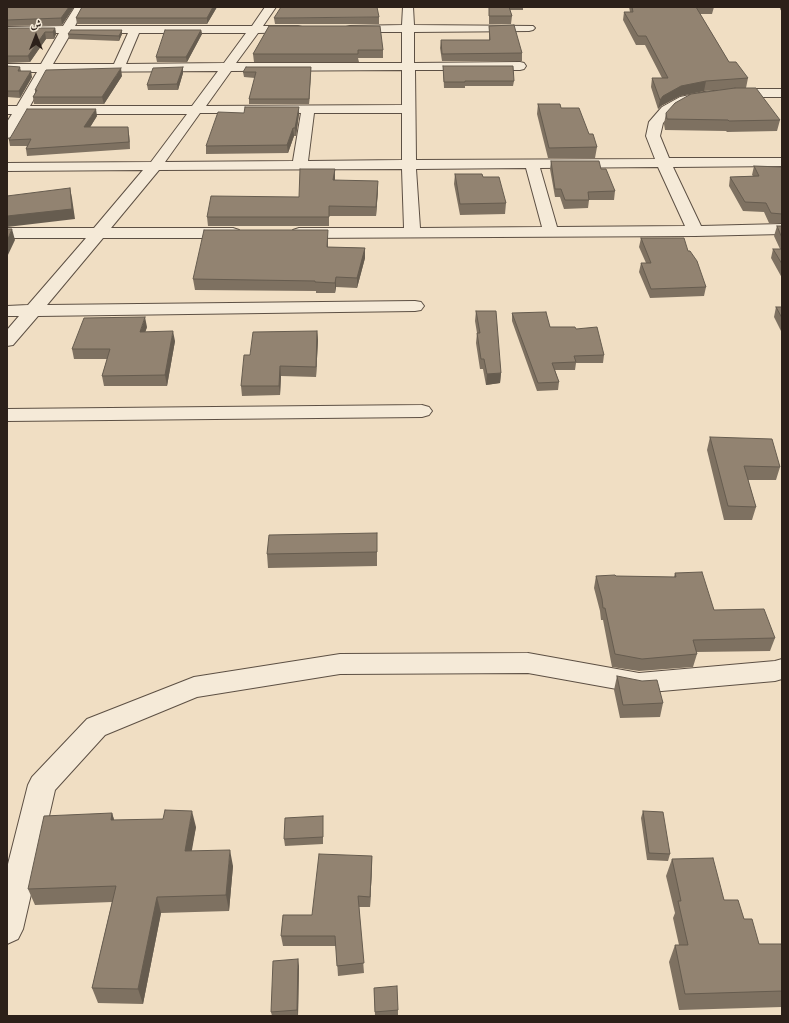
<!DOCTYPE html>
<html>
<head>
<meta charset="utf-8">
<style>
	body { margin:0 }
	#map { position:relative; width:789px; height:1023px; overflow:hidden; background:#f0dec3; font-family:"EB Garamond",Amiri,serif }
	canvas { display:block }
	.frame { position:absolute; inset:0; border:8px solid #2c2019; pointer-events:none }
	.north { position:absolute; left:16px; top:16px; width:40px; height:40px; -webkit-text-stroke:3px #f5ead8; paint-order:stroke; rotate:0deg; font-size:11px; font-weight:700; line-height:16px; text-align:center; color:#2c2019 }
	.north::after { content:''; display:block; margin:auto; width:14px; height:18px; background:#2c2019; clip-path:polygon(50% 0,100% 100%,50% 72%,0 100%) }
</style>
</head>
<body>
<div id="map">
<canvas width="789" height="1023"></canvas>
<div class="frame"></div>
<div class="north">ش</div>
</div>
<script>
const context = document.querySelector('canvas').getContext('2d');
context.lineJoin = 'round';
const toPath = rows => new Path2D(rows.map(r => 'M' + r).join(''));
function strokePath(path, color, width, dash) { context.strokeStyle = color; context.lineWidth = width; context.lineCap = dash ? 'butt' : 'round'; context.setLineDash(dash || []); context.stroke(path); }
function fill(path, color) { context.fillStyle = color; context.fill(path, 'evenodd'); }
const minor = toPath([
	[75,7,85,7,75,26,252,26,265,7,276,7,263,26,298,26,302,27,304,29,302,31,298,32,258,33,236,63,402,63,402,32,350,32,346,31,344,29,346,27,350,26,402,25,403,7,413,7,414,25,533,26,535,28,533,30,529,31,414,32,414,63,520,62,524,63,526,66,524,69,520,70,415,70,416,160,655,159,646,136,649,122,662,107,680,97,704,92,733,89,782,89,782,97,733,97,689,103,672,113,663,123,660,136,669,158,782,158,782,166,673,167,701,226,782,224,782,234,695,236,299,238,293,236,291,233,293,230,299,228,404,228,402,169,159,170,111,228,233,228,239,230,241,233,239,236,233,238,103,238,47,305,415,301,421,302,424,306,421,310,415,311,38,316,13,345,7,346,7,330,19,316,7,316,7,306,28,305,86,238,7,238,7,228,94,228,143,170,7,171,7,163,151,162,187,114,25,114,12,137,7,138,7,122,12,114,7,114,7,106,17,106,37,72,7,72,7,64,41,64,59,33,7,33,7,27,63,26,75,7],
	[71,33,128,33,114,64,53,64,71,33],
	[139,33,246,33,224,63,126,64,139,33],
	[402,70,402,105,206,106,231,71,402,70],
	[218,71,192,106,30,106,49,72,218,71],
	[200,113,301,113,293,161,165,162,200,113],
	[314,113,402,113,402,160,308,161,314,113],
	[658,167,685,226,557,227,540,168,658,167],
	[526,168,542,227,420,228,416,169,526,168],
	[422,405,429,407,432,411,429,415,422,417,7,421,7,409,422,405],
	[528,653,639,673,775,661,782,659,782,679,775,681,639,693,528,673,340,674,197,697,105,735,55,790,23,929,18,939,7,944,7,868,28,785,32,777,87,719,194,677,340,654,528,653]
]);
const wall = toPath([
	[7,7,74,7,62,25,7,26],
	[82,7,217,7,207,24,77,24,76,18],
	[489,7,523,7,523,10,510,10,512,16,511,24,489,24],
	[629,7,714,7,712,14,700,14,729,62,748,78,746,88,740,88,780,120,777,131,727,132,726,131,665,130,664,124,666,113,730,89,704,91,680,96,661,106,658,109,651,87,652,78,662,78,645,45,636,45,623,20,624,12,630,12],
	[780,7,782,7,782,12,780,9],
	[379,17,379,24,275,24,274,18],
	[269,26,383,50,383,58,358,58,359,62,254,62,253,54],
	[489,26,522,53,522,61,442,61,440,48,441,40,489,40],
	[7,28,55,28,56,34,54,39,46,39,30,62,7,63],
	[122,30,122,34,119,41,69,39,68,34],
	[201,30,202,34,187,62,157,62,156,57],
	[7,66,20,67,21,71,32,77,20,98,7,97],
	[443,66,514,81,513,86,465,86,465,88,444,88],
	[183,67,183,73,178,90,148,90,147,85],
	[311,67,309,104,249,104,249,99,255,78,244,77,243,72],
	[122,76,104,104,34,104,33,97,35,93,35,90],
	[538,104,561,108,589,134,597,147,595,158,548,158,537,114],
	[299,114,296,136,294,136,288,153,206,154,206,146],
	[97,116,90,127,129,134,130,149,27,156,26,149,27,146,10,146,9,140],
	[551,161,601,169,615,191,614,200,589,200,588,208,564,209,560,197,555,197,550,169],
	[754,166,782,168,782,223,769,223,764,212,743,211,729,186,730,177,753,176,752,175],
	[335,169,335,180,378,190,376,216,329,216,329,226,208,226,207,217,299,197],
	[455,174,483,177,506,203,505,214,460,215,454,184],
	[777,226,782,226,782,278,771,258,773,249,780,249,774,236],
	[641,238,688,251,706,287,704,296,650,298,639,272,641,263,646,263,639,247],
	[328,240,328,247,365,248,365,258,357,288,336,287,335,293,316,293,316,291,195,290,193,279],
	[776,307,782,307,782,333,774,317],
	[476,311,501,373,500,383,486,385,483,369,480,369,476,343,477,333,475,321],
	[512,313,550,327,576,329,604,355,603,363,576,363,575,370,555,370,559,382,558,390,537,391,512,321],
	[147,327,145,332,175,341,167,386,104,386,102,376,107,359,74,359,72,349],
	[317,331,318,340,316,377,281,376,280,395,242,396,241,386,250,355],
	[710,437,780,467,776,480,748,480,756,507,752,520,724,520,707,450],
	[377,533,377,566,268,568,267,554],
	[675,573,714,610,775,638,770,651,696,652,697,654,693,667,639,671,612,667,603,620,601,620,600,611,594,588,596,576,674,577],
	[617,676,663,703,660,717,620,718,614,690],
	[643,811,670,854,668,861,647,860,641,818],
	[112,813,114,820,196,827,191,851,233,866,229,911,161,913,143,1004,98,1003,92,988,112,902,35,905,28,889],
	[323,823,323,844,285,846,284,839],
	[372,856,372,866,370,907,359,907,364,973,338,976,336,946,283,946,281,936,312,915],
	[672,859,724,900,744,919,759,944,782,947,782,1007,679,1010,669,962,675,945,679,945,673,918,675,913,666,876],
	[299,966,298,1016,272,1016,271,1012],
	[374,988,398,1010,398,1016,375,1016]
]);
const shadedWall = toPath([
	[69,7,74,7,62,25,61,18],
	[213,7,217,7,207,24,207,18],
	[55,28,56,34,54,39,53,32],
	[122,30,122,34,119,41,119,36],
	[201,30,202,34,187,62,186,57],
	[45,32,46,39,30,62,28,56],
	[183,67,183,73,178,90,177,84],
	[311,67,311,72,309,104,309,99],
	[121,68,122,76,104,104,102,97],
	[31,71,32,77,20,98,19,91],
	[706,81,704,91,680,96,661,106,658,109,660,100,663,96,681,86],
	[299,107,299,114,296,136,295,128],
	[96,109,97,116,86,134,84,127],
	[128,127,129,134,130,149,129,142],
	[293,128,294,136,288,153,287,145],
	[335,169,335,179,334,190,333,180],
	[378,181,378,190,376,216,376,207],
	[70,188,72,198,75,219,7,227,7,216],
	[12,229,15,240,7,257,7,241],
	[328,230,328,258,327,247],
	[365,248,365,258,357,288,357,278],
	[336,277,336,287,335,293,335,283],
	[145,317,147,327,142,342,140,332],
	[173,331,175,341,167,386,165,375],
	[317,331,318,340,316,377,316,367],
	[280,366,281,376,280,395,279,386],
	[501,373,500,383,486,385,487,374],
	[192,811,196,827,189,867,185,851],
	[112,813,117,829,111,820],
	[230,850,233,866,229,911,226,895],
	[372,856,372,866,370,907,370,897],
	[157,897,161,913,143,1004,138,989],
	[298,959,299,966,298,1016,297,1010]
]);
const building = toPath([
	[7,7,69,7,61,18,7,20,7,7],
	[82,7,213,7,207,18,76,18,82,7],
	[281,7,377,7,379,17,274,18,281,7],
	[489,7,509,7,512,16,489,16,489,7],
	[632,7,696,7,729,62,736,62,748,78,706,81,681,86,663,96,660,100,652,78,668,78,646,36,638,36,624,12,633,12,632,7],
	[514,25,522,53,442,54,441,40,490,40,489,26,514,25],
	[269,26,380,26,383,50,358,50,358,54,253,54,269,26],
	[7,28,55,28,53,32,45,32,28,56,7,56,7,28],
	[71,30,122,30,119,36,68,34,71,30],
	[165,30,201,30,186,57,156,57,165,30],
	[7,66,20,67,18,71,31,71,19,91,7,91,7,66],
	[443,66,513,66,514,81,465,81,465,82,444,82,443,66],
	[183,67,177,84,147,85,153,68,183,67],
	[246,67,311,67,309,99,249,99,256,72,243,72,246,67],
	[121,68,102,97,33,97,37,90,35,90,46,70,121,68],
	[735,88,756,88,780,120,729,121,728,120,667,119,666,113,675,103,691,94,735,88],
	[538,104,560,104,561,108,579,108,589,134,593,134,597,147,549,148,538,104],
	[245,107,299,107,295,128,293,128,287,145,206,146,218,112,244,113,245,107],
	[27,109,96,109,84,127,128,127,129,142,26,149,31,139,9,140,27,109],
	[551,161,599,161,601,169,606,169,615,191,588,192,589,200,565,200,561,189,555,189,551,161],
	[754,166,781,167,782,168,782,214,771,213,766,203,745,202,730,177,759,176,754,166],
	[300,169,335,169,333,180,378,181,376,207,329,206,329,217,207,217,211,196,299,197,300,169],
	[455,174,482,174,483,177,499,177,506,203,460,204,455,174],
	[70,188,72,209,7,216,7,196,70,188],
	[777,226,782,226,782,238,777,226],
	[7,229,12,229,7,241,7,229],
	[204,230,328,230,327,247,365,248,357,278,336,277,335,283,315,282,315,281,193,279,204,230],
	[641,238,684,238,688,251,690,251,697,261,706,287,651,289,641,263,651,263,641,238],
	[773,249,782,249,782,264,773,249],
	[776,307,782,307,782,318,776,307],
	[476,311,496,311,501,373,487,374,484,359,481,359,477,333,480,333,476,311],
	[546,312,550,327,575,327,576,329,597,327,604,355,574,356,576,362,552,363,559,382,538,383,512,313,546,312],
	[145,317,140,332,173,331,165,375,102,376,110,349,72,349,84,318,145,317],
	[317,331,316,367,280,366,279,386,241,386,244,355,250,355,253,332,317,331],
	[710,437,772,439,780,467,744,466,756,507,728,506,710,437],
	[377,533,377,552,267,554,269,535,377,533],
	[702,572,714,610,764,609,775,638,693,640,697,654,642,659,615,654,605,608,603,608,602,599,596,576,615,575,616,576,676,577,675,573,702,572],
	[617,676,642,681,657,680,663,703,623,705,617,676],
	[165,810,192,811,185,851,230,850,226,895,157,897,138,989,92,988,116,886,28,889,44,816,112,813,111,820,163,819,165,810],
	[643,811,663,812,670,854,649,853,643,811],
	[323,816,323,837,284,839,285,818,323,816],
	[319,854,372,856,370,897,358,896,364,963,337,966,335,936,281,936,283,915,312,915,319,854],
	[713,858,724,900,738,900,744,919,752,919,759,944,781,944,782,947,782,991,685,994,675,945,688,945,678,901,681,901,672,859,713,858],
	[298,959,297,1010,271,1012,273,961,298,959],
	[397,986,398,1010,375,1012,374,988,397,986]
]);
strokePath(minor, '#5d5044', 2);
fill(minor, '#f5ead8');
fill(wall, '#7e7161');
fill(shadedWall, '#665c4f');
fill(building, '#928371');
strokePath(building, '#665c4f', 1);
</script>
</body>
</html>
